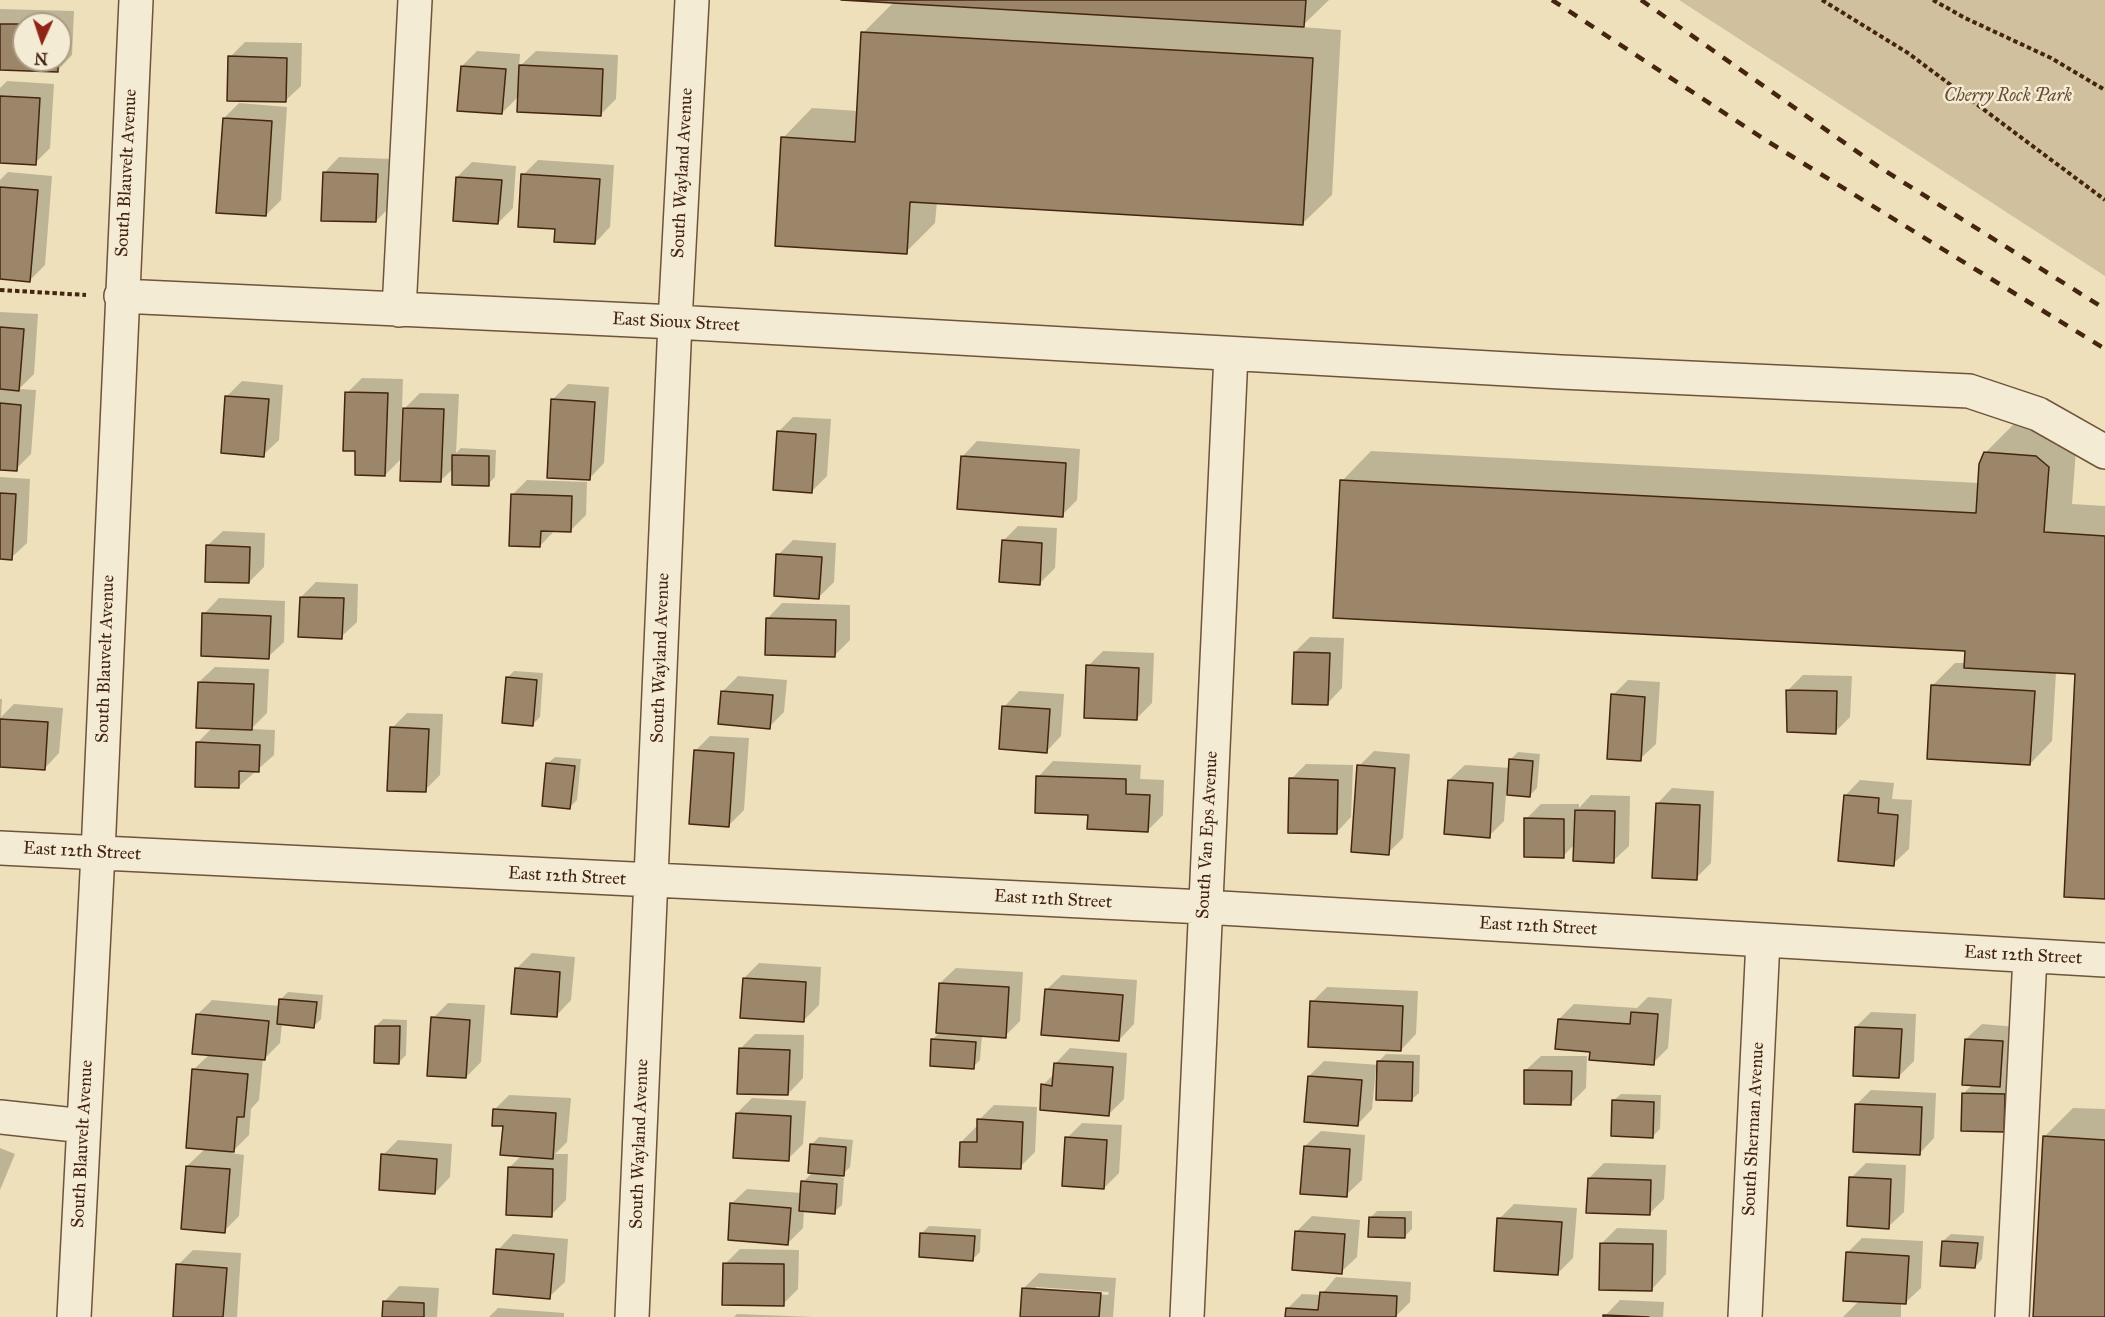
<!DOCTYPE html>
<html>
<head>
<meta charset="utf-8">
<style>
	body { margin:0 }
	#map { position:relative; width:2105px; height:1317px; overflow:hidden; background:#ede0bb; font-family:"IM FELL Great Primer",serif }
	canvas { display:block }
	.north { position:absolute; left:12px; top:12px; width:60px; height:60px; box-sizing:border-box; background:#f3ebd3; border:2px solid #ad9b85; border-radius:50%; rotate:183deg; font-size:16px; font-weight:700; line-height:24px; text-align:center; color:#452410 }
	.north::after { content:''; display:block; margin:auto; width:21px; height:27px; background:#8f2418; clip-path:polygon(50% 0,100% 100%,50% 72%,0 100%) }
</style>
</head>
<body>
<div id="map">
<canvas width="2105" height="1317"></canvas>
<div class="north">N</div>
</div>
<script>
const context = document.querySelector('canvas').getContext('2d');
context.lineJoin = 'round';
function fill(path, color) { context.fillStyle = color; context.fill(path, 'evenodd'); }
const toPath = rows => new Path2D(rows.map(r => 'M' + r).join(''));
function strokePath(path, color, width, dash) { context.strokeStyle = color; context.lineWidth = width; context.lineCap = dash ? 'butt' : 'round'; context.setLineDash(dash || []); context.stroke(path); }
function write(font, color, halo, rows, align = 'center') {
  context.font = font + ' "IM FELL Great Primer",serif'; context.lineWidth = 5; context.setLineDash([]); context.textBaseline = 'middle'; context.strokeStyle = halo; context.fillStyle = color; for (const [text, x, y, turn = 0] of rows) {
    context.save(); context.translate(x, y); context.rotate((+turn || 0) * Math.PI / 180); context.textAlign = isNaN(turn) ? turn : align; if (halo) context.strokeText(text, 0, 0); context.fillText(text, 0, 0); context.restore();
  }
}
const green = toPath([
	[1679,0,2105,0,2105,276]
]);
const shadow = toPath([
	[867,0,1329,0,1301,27,1341,30,1332,195,1302,224,937,202,935,223,906,252,783,138,812,108,858,111,863,33,894,2],
	[0,9,74,11,72,55,57,71,0,69],
	[24,24,60,24,60,60,24,60],
	[245,42,302,43,301,86,285,101,230,57],
	[477,51,520,54,519,67,536,51,618,55,616,99,601,114,519,96,502,113,462,66],
	[7,81,54,84,50,148,35,163,0,161,0,88],
	[239,103,287,107,281,200,266,215,224,118],
	[339,157,392,159,391,206,376,221,324,173],
	[538,160,614,165,610,227,595,243,523,175],
	[472,162,516,166,513,208,498,223,457,177],
	[8,172,52,176,45,265,30,280,0,278,0,180],
	[0,312,38,314,34,374,19,389,36,390,31,454,16,469,0,468],
	[362,378,403,379,401,437,404,437,405,408,420,393,459,394,456,453,461,448,496,450,495,477,488,484,454,468,440,481,403,457,385,475,357,450,347,393],
	[242,381,283,385,279,440,263,455,227,396],
	[568,384,609,387,604,463,589,479,553,399],
	[793,417,831,419,827,476,812,491,778,432],
	[2015,423,2077,437,2072,504,2105,506,2105,898,2077,673,2056,672,2052,741,2030,764,1933,685,1955,663,1966,663,1967,649,1342,481,1371,451,1979,483,1985,453],
	[977,441,1080,449,1077,500,1062,515,962,457],
	[0,477,30,479,27,543,11,558,0,558],
	[527,480,587,482,586,515,570,531,555,530,540,546,512,495],
	[1018,526,1057,528,1055,568,1040,583,1003,541],
	[223,531,265,533,264,567,249,582,207,546],
	[793,540,836,543,834,582,818,598,778,555],
	[316,582,358,584,357,622,341,637,301,597],
	[219,598,285,601,284,642,268,657,204,614],
	[782,603,850,605,850,640,834,656,767,619],
	[1310,637,1344,638,1342,688,1327,704,1295,652],
	[1103,651,1154,653,1152,703,1137,718,1088,666],
	[215,667,269,669,267,713,251,729,275,730,274,755,238,787,198,742,213,727,199,682],
	[514,671,543,673,540,717,533,724,507,678],
	[1803,675,1852,676,1850,717,1835,732,1788,690],
	[738,676,787,680,784,712,769,727,723,691],
	[1628,680,1660,682,1656,744,1640,759,1613,695],
	[1019,691,1064,694,1061,736,1046,752,1004,707],
	[0,699,2,699,1,717,14,704,63,708,59,753,44,769,0,765],
	[407,713,443,714,440,775,425,790,392,728],
	[710,736,749,738,744,810,729,825,695,751],
	[1374,751,1410,754,1403,838,1388,853,1359,766],
	[1518,752,1540,754,1537,788,1530,795,1506,794,1504,821,1489,836,1449,780,1465,765,1510,768,1510,760],
	[555,757,581,759,577,800,570,807,547,764],
	[1053,761,1141,765,1140,779,1164,780,1163,815,1148,830,1089,814,1038,777],
	[1306,764,1353,765,1351,817,1336,833,1291,779],
	[1860,780,1894,783,1892,799,1912,800,1909,849,1893,864,1845,796],
	[1672,788,1714,791,1711,863,1696,878,1657,804],
	[1591,795,1630,796,1629,846,1613,861,1575,844,1563,856,1526,819,1541,804,1579,804,1579,808],
	[532,953,575,957,571,1000,556,1016,517,968],
	[759,963,821,967,819,1005,803,1021,744,978],
	[956,968,1023,972,1020,1021,1005,1036,982,1035,980,1060,973,1067,933,1039,940,1032,940,983],
	[1062,975,1137,980,1134,1024,1119,1040,1046,990],
	[1327,987,1418,991,1416,1034,1401,1050,1312,1002],
	[288,992,323,995,321,1019,314,1026,282,1023,280,1043,265,1058,263,1058,259,1100,251,1109,249,1135,231,1153,244,1155,239,1216,224,1231,187,1166,205,1149,193,1070,210,1054,197,1015,212,1000,280,1006,280,1000],
	[1648,997,1672,999,1668,1048,1653,1063,1591,1050,1559,1019,1574,1004,1637,1008],
	[448,1003,485,1005,481,1062,466,1077,433,1018],
	[1871,1012,1916,1014,1914,1061,1899,1076,1856,1027],
	[383,1019,407,1020,406,1055,399,1062,376,1026],
	[1982,1024,2017,1027,2015,1071,2006,1079,2020,1080,2018,1116,2003,1131,1964,1093,1973,1084,1966,1039],
	[755,1034,804,1035,803,1078,788,1094,740,1049],
	[1070,1048,1127,1053,1124,1099,1109,1114,1043,1085,1054,1074,1055,1064],
	[1386,1054,1420,1055,1419,1093,1411,1100,1378,1068,1376,1068,1372,1109,1357,1125,1309,1076,1324,1061,1379,1065,1379,1061],
	[1541,1056,1587,1056,1586,1088,1571,1103,1525,1071],
	[1871,1090,1936,1093,1934,1138,1919,1154,1856,1105],
	[1621,1094,1661,1095,1660,1129,1652,1137,1613,1101],
	[509,1095,571,1098,567,1142,555,1154,568,1154,566,1200,551,1215,509,1168,522,1155,494,1110],
	[752,1098,806,1101,803,1144,788,1159,737,1113],
	[994,1105,1037,1107,1035,1152,1020,1167,961,1142,976,1127,979,1127,979,1120],
	[2073,1108,2105,1109,2105,1317,2034,1317,2044,1137],
	[1082,1123,1122,1125,1119,1173,1104,1188,1067,1138],
	[1321,1131,1365,1135,1362,1180,1346,1195,1305,1146],
	[819,1137,853,1140,850,1167,840,1177,844,1178,842,1205,834,1212,804,1210,803,1228,788,1243,731,1204,747,1189,802,1193,803,1182,813,1172,812,1144],
	[398,1140,452,1144,450,1177,435,1193,383,1155],
	[0,1148,15,1154,0,1190],
	[1604,1163,1666,1165,1664,1199,1649,1214,1589,1178],
	[1866,1163,1906,1165,1904,1212,1888,1227,1851,1178],
	[1514,1204,1577,1208,1573,1258,1558,1273,1499,1219],
	[1377,1211,1412,1211,1412,1229,1405,1236,1370,1218],
	[1312,1216,1360,1220,1357,1257,1341,1272,1297,1231],
	[929,1226,981,1229,980,1252,973,1259,922,1233],
	[1617,1228,1667,1230,1666,1274,1651,1290,1601,1244],
	[513,1234,568,1239,565,1282,549,1297,498,1250],
	[1951,1234,1984,1236,1982,1259,1975,1267,1943,1241],
	[1862,1238,1923,1241,1921,1288,1905,1303,1901,1303,1901,1317,1843,1317,1859,1301,1847,1253],
	[740,1249,799,1250,798,1289,783,1304,725,1264],
	[193,1250,241,1253,237,1317,174,1317,178,1265],
	[1039,1273,1116,1278,1113,1317,1022,1317,1024,1288],
	[1036,1287,1109,1292,1108,1295,1036,1290],
	[1336,1277,1411,1282,1410,1302,1395,1317,1286,1317,1287,1309,1302,1294,1321,1295],
	[399,1286,439,1288,437,1317,383,1317,384,1302],
	[1620,1300,1664,1302,1663,1317,1604,1317],
	[498,1308,564,1313,564,1317,489,1317],
	[737,1314,813,1317,734,1317]
]);
const building = toPath([
	[841,0,1306,0,1304,27,841,0],
	[0,24,24,24,24,60,58,60,58,72,0,70,0,24],
	[861,32,1313,58,1303,225,910,202,907,254,775,246,781,137,855,142,861,32],
	[228,56,287,58,286,102,227,101,228,56],
	[519,65,603,69,601,116,517,112,519,65],
	[461,66,506,69,502,114,457,111,461,66],
	[0,96,40,98,36,165,0,163,0,96],
	[223,118,272,121,266,216,216,213,223,118],
	[323,172,378,174,376,222,321,221,323,172],
	[521,174,600,179,595,244,554,242,555,229,518,227,521,174],
	[456,177,502,180,498,224,453,221,456,177],
	[0,187,38,190,30,282,0,279,0,187],
	[0,327,24,329,19,391,0,389,0,327],
	[345,392,388,393,385,476,355,475,355,451,343,451,345,392],
	[225,396,269,399,264,457,221,453,225,396],
	[551,399,595,402,590,480,547,478,551,399],
	[0,403,21,405,17,471,0,470,0,403],
	[403,408,444,409,441,482,400,481,403,408],
	[777,431,816,434,812,493,773,490,777,431],
	[1984,452,2036,456,2049,467,2044,532,2105,536,2105,899,2064,897,2075,674,1964,668,1965,651,1333,618,1340,480,1976,513,1979,464,1984,452],
	[452,455,489,456,489,486,452,485,452,455],
	[961,456,1066,463,1063,517,957,509,961,456],
	[0,493,16,494,12,560,0,559,0,493],
	[511,494,572,496,571,532,541,531,540,547,509,546,511,494],
	[1002,540,1042,543,1040,585,999,582,1002,540],
	[206,545,250,547,249,583,205,582,206,545],
	[776,554,822,557,819,599,774,596,776,554],
	[300,597,344,598,342,639,298,637,300,597],
	[202,613,271,616,269,659,201,656,202,613],
	[766,618,836,620,835,657,765,655,766,618],
	[1294,652,1330,653,1328,705,1292,704,1294,652],
	[1086,665,1139,668,1137,720,1084,718,1086,665],
	[506,677,537,680,533,726,502,723,506,677],
	[198,682,254,684,252,730,196,728,198,682],
	[1931,685,2035,691,2030,765,1927,759,1931,685],
	[1786,690,1837,691,1836,734,1787,732,1786,690],
	[721,691,773,695,770,729,718,724,721,691],
	[1611,694,1645,697,1641,761,1607,759,1611,694],
	[1002,706,1050,709,1047,753,999,749,1002,706],
	[0,719,48,722,45,770,0,767,0,719],
	[390,727,429,729,426,792,387,791,390,727],
	[196,742,260,745,259,772,239,771,239,788,195,787,196,742],
	[694,750,734,753,729,827,689,824,694,750],
	[1509,759,1533,761,1530,797,1507,795,1509,759],
	[546,763,575,766,570,809,542,806,546,763],
	[1357,765,1395,768,1389,855,1351,852,1357,765],
	[1036,776,1126,779,1126,794,1150,795,1148,832,1087,829,1088,815,1035,813,1036,776],
	[1289,778,1338,780,1337,834,1288,833,1289,778],
	[1448,780,1493,783,1490,838,1444,834,1448,780],
	[1844,795,1879,798,1878,813,1898,815,1894,866,1838,861,1844,795],
	[1656,803,1700,805,1697,880,1652,878,1656,803],
	[1575,810,1615,811,1614,863,1573,861,1575,810],
	[1524,818,1564,819,1564,858,1524,857,1524,818],
	[515,968,560,972,557,1017,511,1014,515,968],
	[743,978,806,982,804,1022,740,1018,743,978],
	[939,983,1009,987,1006,1038,936,1033,939,983],
	[1045,989,1123,995,1119,1041,1041,1035,1045,989],
	[279,999,317,1002,314,1028,277,1024,279,999],
	[1310,1001,1403,1006,1401,1051,1308,1047,1310,1001],
	[1631,1012,1658,1014,1654,1065,1589,1060,1590,1052,1555,1049,1558,1019,1630,1024,1631,1012],
	[196,1014,269,1021,265,1060,192,1054,196,1014],
	[431,1017,470,1020,466,1078,427,1076,431,1017],
	[375,1026,400,1026,399,1064,374,1063,375,1026],
	[1855,1027,1902,1029,1899,1078,1853,1076,1855,1027],
	[931,1039,976,1042,974,1069,930,1066,931,1039],
	[1965,1039,2003,1041,2000,1087,1962,1085,1965,1039],
	[739,1048,790,1050,788,1095,737,1094,739,1048],
	[1377,1061,1413,1062,1412,1101,1376,1100,1377,1061],
	[1054,1063,1113,1067,1109,1116,1040,1110,1041,1084,1052,1086,1054,1063],
	[192,1069,248,1074,244,1117,237,1117,234,1152,186,1148,192,1069],
	[1524,1070,1572,1071,1571,1105,1524,1104,1524,1070],
	[1308,1076,1362,1080,1358,1126,1304,1122,1308,1076],
	[1962,1093,2005,1094,2004,1132,1961,1131,1962,1093],
	[1612,1100,1654,1102,1653,1138,1611,1136,1612,1100],
	[1855,1104,1922,1107,1920,1155,1853,1152,1855,1104],
	[493,1109,556,1113,553,1159,500,1155,503,1126,492,1126,493,1109],
	[736,1113,791,1116,789,1161,733,1158,736,1113],
	[977,1119,1023,1122,1021,1169,959,1167,960,1142,977,1142,977,1119],
	[2043,1136,2105,1140,2105,1317,2033,1317,2043,1136],
	[1065,1137,1107,1140,1104,1189,1062,1186,1065,1137],
	[810,1144,846,1147,844,1176,808,1173,810,1144],
	[1304,1146,1350,1149,1347,1197,1300,1194,1304,1146],
	[381,1154,437,1159,435,1194,379,1190,381,1154],
	[186,1166,230,1169,225,1233,181,1229,186,1166],
	[508,1167,553,1169,552,1217,506,1215,508,1167],
	[1849,1177,1891,1179,1889,1229,1847,1226,1849,1177],
	[1588,1178,1651,1180,1650,1215,1586,1213,1588,1178],
	[801,1181,837,1184,835,1214,799,1211,801,1181],
	[730,1203,791,1208,788,1245,728,1240,730,1203],
	[1369,1217,1405,1218,1405,1238,1368,1237,1369,1217],
	[1497,1218,1562,1222,1558,1275,1494,1271,1497,1218],
	[1295,1231,1345,1234,1342,1274,1292,1270,1295,1231],
	[920,1233,975,1236,973,1261,919,1257,920,1233],
	[1942,1241,1978,1243,1975,1268,1940,1266,1942,1241],
	[1600,1243,1653,1244,1652,1291,1599,1290,1600,1243],
	[496,1249,554,1254,550,1299,493,1294,496,1249],
	[1846,1252,1909,1256,1906,1304,1843,1301,1846,1252],
	[723,1263,784,1264,784,1306,722,1305,723,1263],
	[176,1264,227,1268,223,1317,173,1317,176,1264],
	[1022,1288,1101,1293,1099,1317,1020,1317,1022,1288],
	[1320,1292,1397,1296,1396,1317,1285,1317,1286,1308,1318,1310,1320,1292],
	[383,1301,424,1303,424,1317,382,1317,383,1301],
	[1603,1315,1649,1317,1603,1317,1603,1315]
]);
const path = toPath([
	[1822,0,1908,53,2105,200],
	[1933,0,1965,18,2051,58,2105,90],
	[0,290,86,295]
]);
const minor = toPath([
	[121,296,675,322,1561,372,1969,391,2038,414,2105,452],
	[399,310,415,0],
	[0,848,1204,907,2105,960],
	[0,1117,84,1126],
	[74,1317,98,853,136,0],
	[632,1317,675,322,692,0],
	[1187,1317,1231,354],
	[1745,1317,1763,940],
	[2012,1317,2030,956]
]);
const rail = toPath([
	[1552,0,1767,141,2105,349],
	[1641,0,1879,167,2105,309]
]);
const parkNames = [
	["Cherry Rock Park",2008,97]
];
const streetNames = [
	["South Blauvelt Avenue",127,173,-87],
	["South Wayland Avenue",683,173,-87],
	["East Sioux Street",676,323,3],
	["South Wayland Avenue",661,658,-88],
	["South Blauvelt Avenue",106,659,-88],
	["South Van Eps Avenue",1208,835,-87],
	["East 12th Street",82,852,3],
	["East 12th Street",567,877,3],
	["East 12th Street",1053,900,3],
	["East 12th Street",1538,927,3],
	["East 12th Street",2023,956,3],
	["South Sherman Avenue",1754,1129,-87],
	["South Blauvelt Avenue",83,1144,-87],
	["South Wayland Avenue",640,1144,-88]
];
fill(green, '#d0c09e');
fill(shadow, '#0003');
fill(building, '#9c8669');
strokePath(building, '#452410', 1.5);
strokePath(minor, '#6f533b', 36);
strokePath(path, '#452410', 4, [4.5, 3]);
strokePath(minor, '#f3ebd3', 33);
strokePath(rail, '#452410', 4.5, [10, 10]);
write('italic 18px', '#684b34', '#f3ebd3', parkNames);
write('18px', '#452410', '#f3ebd3', streetNames);
</script>
</body>
</html>
